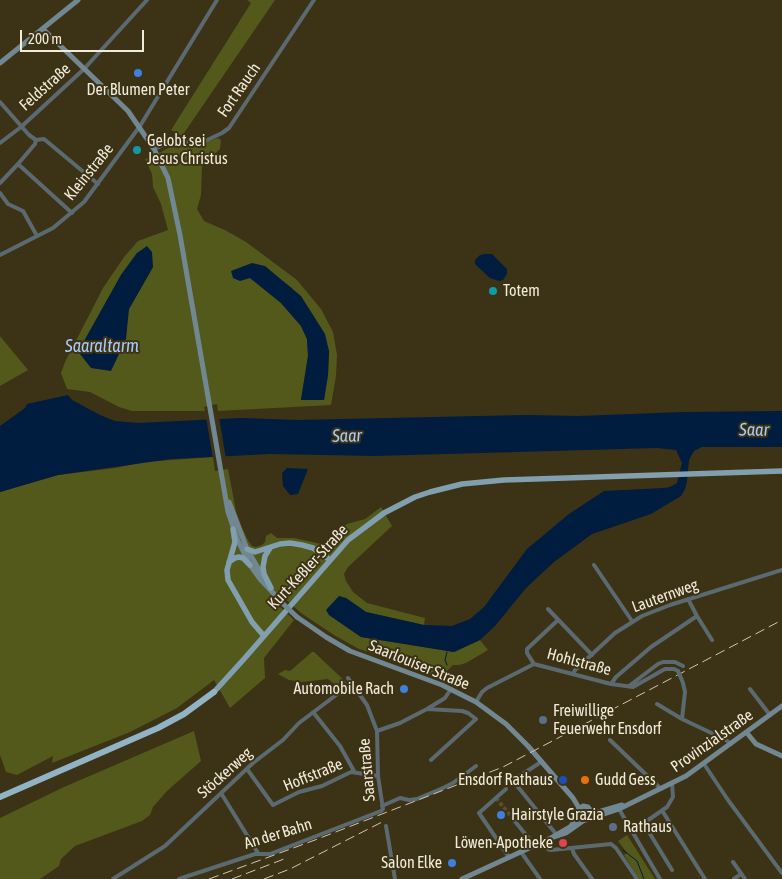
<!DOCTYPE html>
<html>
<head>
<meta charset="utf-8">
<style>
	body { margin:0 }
	#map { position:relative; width:782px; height:879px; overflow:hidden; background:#3c3215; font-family:"Asap Condensed",sans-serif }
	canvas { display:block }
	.scale { position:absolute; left:20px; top:30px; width:124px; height:22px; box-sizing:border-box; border:2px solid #f1ebda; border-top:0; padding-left:6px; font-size:15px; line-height:18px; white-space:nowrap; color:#f1ebda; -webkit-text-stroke:4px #3c3215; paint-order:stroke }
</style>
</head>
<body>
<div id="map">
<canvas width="782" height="879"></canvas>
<div class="scale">200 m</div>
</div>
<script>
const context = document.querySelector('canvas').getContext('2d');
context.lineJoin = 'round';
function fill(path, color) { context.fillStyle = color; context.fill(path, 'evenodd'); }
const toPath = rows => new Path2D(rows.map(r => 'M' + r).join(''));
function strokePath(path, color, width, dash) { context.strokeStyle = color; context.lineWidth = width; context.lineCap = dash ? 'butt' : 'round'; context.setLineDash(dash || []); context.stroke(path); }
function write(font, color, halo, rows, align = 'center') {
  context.font = font + ' "Asap Condensed",sans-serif'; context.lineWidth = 4; context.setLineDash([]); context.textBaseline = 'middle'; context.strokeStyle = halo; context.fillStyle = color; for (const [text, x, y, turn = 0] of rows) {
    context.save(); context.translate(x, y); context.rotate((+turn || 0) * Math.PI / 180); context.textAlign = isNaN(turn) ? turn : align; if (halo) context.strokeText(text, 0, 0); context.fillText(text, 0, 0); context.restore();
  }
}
const green = toPath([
	[247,0,275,0,182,136,171,130,251,3],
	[218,138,221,140,220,149,202,166,201,195,197,209,204,221,225,230,246,242,297,280,321,309,333,332,337,355,336,376,331,405,218,411,217,404,204,407,205,411,132,411,119,407,90,392,67,389,61,373,65,362,103,288,124,257,138,241,168,230,161,204,153,187,152,174,145,159,152,157,170,147,198,145],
	[137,253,153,267,129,309,83,343,121,275],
	[250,278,281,280,292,288,329,351,328,375,324,400,301,400,308,356,307,339,301,326,281,303],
	[0,336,28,370,0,386],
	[213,457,215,471,228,469,236,511,242,528,249,542,252,546,256,547,262,545,265,542,266,536,271,533,277,538,294,538,326,545,335,534,347,524,365,519,381,507,392,526,348,567,344,574,346,581,353,592,367,603,425,618,424,625,366,612,346,598,329,615,361,637,454,652,480,640,488,650,466,663,459,665,453,665,440,678,436,677,408,663,397,661,359,649,334,635,301,613,281,595,275,602,294,620,264,658,265,678,230,708,214,680,177,708,130,732,52,763,53,756,17,775,6,772,0,755,0,492,58,475,115,468,145,462],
	[312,652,314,652,347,683,339,688,328,679,302,682,289,680,278,674,285,670,290,671],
	[194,731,201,761,167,791,153,807,150,815,142,821,75,846,61,859,59,866,40,879,0,879,0,818,64,787],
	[627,835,655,879,639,879,624,855,627,853,618,841]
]);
const water = toPath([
	[147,246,152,252,153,267,129,309,126,339,111,371,91,368,80,354,83,343,121,275,137,253],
	[485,254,492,254,507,269,507,274,503,280,499,281,490,278,475,264,475,260,480,255],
	[252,263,265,266,301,296,325,334,329,351,328,375,324,400,301,400,308,356,307,339,301,326,281,303,250,278,240,281,233,278,231,271],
	[68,395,72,400,100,415,115,421,138,423,241,418,298,420,526,415,578,416,684,412,782,411,782,447,702,447,694,451,689,460,687,481,685,489,681,496,651,514,592,534,554,562,526,588,495,626,480,640,454,652,361,637,329,615,326,610,339,596,346,598,366,612,424,625,452,626,470,619,484,607,527,549,569,514,604,491,664,488,670,487,677,483,682,463,676,450,657,448,375,456,270,454,171,459,58,475,0,492,0,426,25,408,27,404],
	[287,468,308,469,298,494,290,495,283,486,282,473]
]);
const pier = toPath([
	[206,417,219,417,226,459,213,459]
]);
const stream = toPath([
	[447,652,445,660,447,665],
	[623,850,637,861,644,879]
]);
const streetTunnel = toPath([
	[496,798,513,819]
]);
const street = toPath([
	[0,102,29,135,36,140,44,139,98,184],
	[0,143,21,127,84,69,147,0],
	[154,149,169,143,203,142,222,133,229,128,314,0],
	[18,164,72,213],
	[0,183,18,164,35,144,36,140],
	[0,193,8,204,23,211,37,236],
	[0,255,53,228,84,202,140,126,217,0],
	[594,565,632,621],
	[688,599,697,616,712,640],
	[548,609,592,655],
	[534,664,527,653,527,649,558,620],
	[573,674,575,670,615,633,642,616,670,605,782,570],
	[611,684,616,677,651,647,697,616],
	[629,686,658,664,663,662,675,662,683,666],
	[750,689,770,715],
	[476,702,482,692,487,688,534,664,611,684,633,687,665,669,674,669,678,671],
	[657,704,682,719,726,740,731,744],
	[427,709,462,711,468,713,476,719,431,760],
	[313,712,340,746,354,771],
	[682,719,685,692,683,683],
	[377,731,400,723,427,709,445,698,451,689],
	[610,740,661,789],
	[541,762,515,779,514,782,556,834],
	[704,764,728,800,782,873],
	[247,769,273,805,299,792,322,786,351,772,378,776],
	[506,789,479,813,509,857],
	[221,793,258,853],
	[382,806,400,798,409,800,417,799,443,788,453,783,476,766],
	[619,809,660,879],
	[663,812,705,879],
	[513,819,535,846],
	[644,824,672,870],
	[386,826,395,879],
	[631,832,667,807,673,797,672,783],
	[543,842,548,849,551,850,611,844,616,848,637,879],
	[572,848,574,854,592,879],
	[521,852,540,879],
	[733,862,745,879],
	[113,879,165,846,253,763,283,740,299,723,352,683],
	[179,879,255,854,270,854,381,811,383,809,378,776,377,731,367,705,348,678],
	[734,879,741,874]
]);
const secondary = toPath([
	[43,29,128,111,154,149,168,178,180,235,228,512,238,541,250,565,260,579,275,595],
	[0,63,78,0],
	[229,502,247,549,265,580],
	[297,617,326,637,350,651,442,685,476,702,506,724,528,746,573,798,579,808],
	[747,733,756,744,782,756],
	[578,817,578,810,583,806,588,807,591,811,598,812,622,805],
	[551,838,566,833,583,821,619,809,686,776,782,706],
	[462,879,551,838,570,827,578,817]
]);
const primary = toPath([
	[233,529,235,542,227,570,228,580,252,622,264,636],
	[270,548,265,556,263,567,264,574,271,588],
	[247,549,255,552,280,544,290,543,302,545,313,548,330,560],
	[229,562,235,558,239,557,243,558,250,565],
	[214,692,244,659,348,540,384,513,415,497,430,492,462,484,504,480,782,471]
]);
const highway = toPath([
	[0,797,158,728,184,714,214,692]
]);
const rail = toPath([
	[209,879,315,840,503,767,782,620],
	[232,879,284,859],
	[264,879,290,869,384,821]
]);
const streetBridge = toPath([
	[678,671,683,683]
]);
const secondaryBridge = toPath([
	[278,599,297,617]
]);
const markers = [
	[138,73,5,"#3f7fe0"],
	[137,150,5,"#0f9aa8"],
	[493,291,5,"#0f9aa8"],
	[404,689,5,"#3f7fe0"],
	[543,720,5,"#5c6f8a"],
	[563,780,5,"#1a4fb4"],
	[585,780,5,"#e8710a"],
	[501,815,5,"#3f7fe0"],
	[613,827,5,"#5c6f8a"],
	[563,843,5,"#e0444e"],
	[452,863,5,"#3f7fe0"]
];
const streetNames = [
	["Feldstraße",45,87,-42],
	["Fort Rauch",239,90,-55],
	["Kleinstraße",89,172,-51],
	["Kurt-Keßler-Straße",308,567,-47],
	["Lauternweg",665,596,-20],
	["Hohlstraße",579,662,15],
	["Saarlouiser Straße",419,665,22],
	["Provinzialstraße",712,741,-35],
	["Saarstraße",367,770,-95],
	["Stöckerweg",225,773,-42],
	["Hoffstraße",313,775,-22],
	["An der Bahn",278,834,-17]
];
const poiNames = [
	["Der Blumen Peter",138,90,"center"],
	["Gelobt sei",147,141],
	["Jesus Christus",147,159],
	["Totem",503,291],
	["Automobile Rach",394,689,"right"],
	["Freiwillige",553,711],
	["Feuerwehr Ensdorf",553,729],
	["Ensdorf Rathaus",553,780,"right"],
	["Gudd Gess",595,780],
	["Hairstyle Grazia",511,815],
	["Rathaus",623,827],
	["Löwen-Apotheke",553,843,"right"],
	["Salon Elke",442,863,"right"]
];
const waterNames = [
	["Saaraltarm",102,346],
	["Saar",754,430,1],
	["Saar",347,436,-1]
];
fill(green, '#53591a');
fill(water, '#001c3f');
fill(pier, '#3c3215');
strokePath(stream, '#001c3f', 1);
strokePath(streetTunnel, '#574e33', 4, [4, 2]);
strokePath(street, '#5b6a71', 4);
strokePath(secondary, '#718893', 5);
strokePath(primary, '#819fae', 5.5);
strokePath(highway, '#90b4c5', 6);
strokePath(rail, '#cec7b4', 1, [10, 5]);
strokePath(streetBridge, '#5b6a71', 4);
strokePath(secondaryBridge, '#718893', 5);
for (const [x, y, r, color] of markers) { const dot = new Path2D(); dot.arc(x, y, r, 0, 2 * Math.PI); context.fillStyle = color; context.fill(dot); strokePath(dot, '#3c3215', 2); }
write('16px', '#f1ebda', '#3c3215', streetNames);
write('16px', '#f1ebda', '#3c3215', poiNames, 'left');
write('italic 18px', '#a8ccfa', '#3c3215', waterNames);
</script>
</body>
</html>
